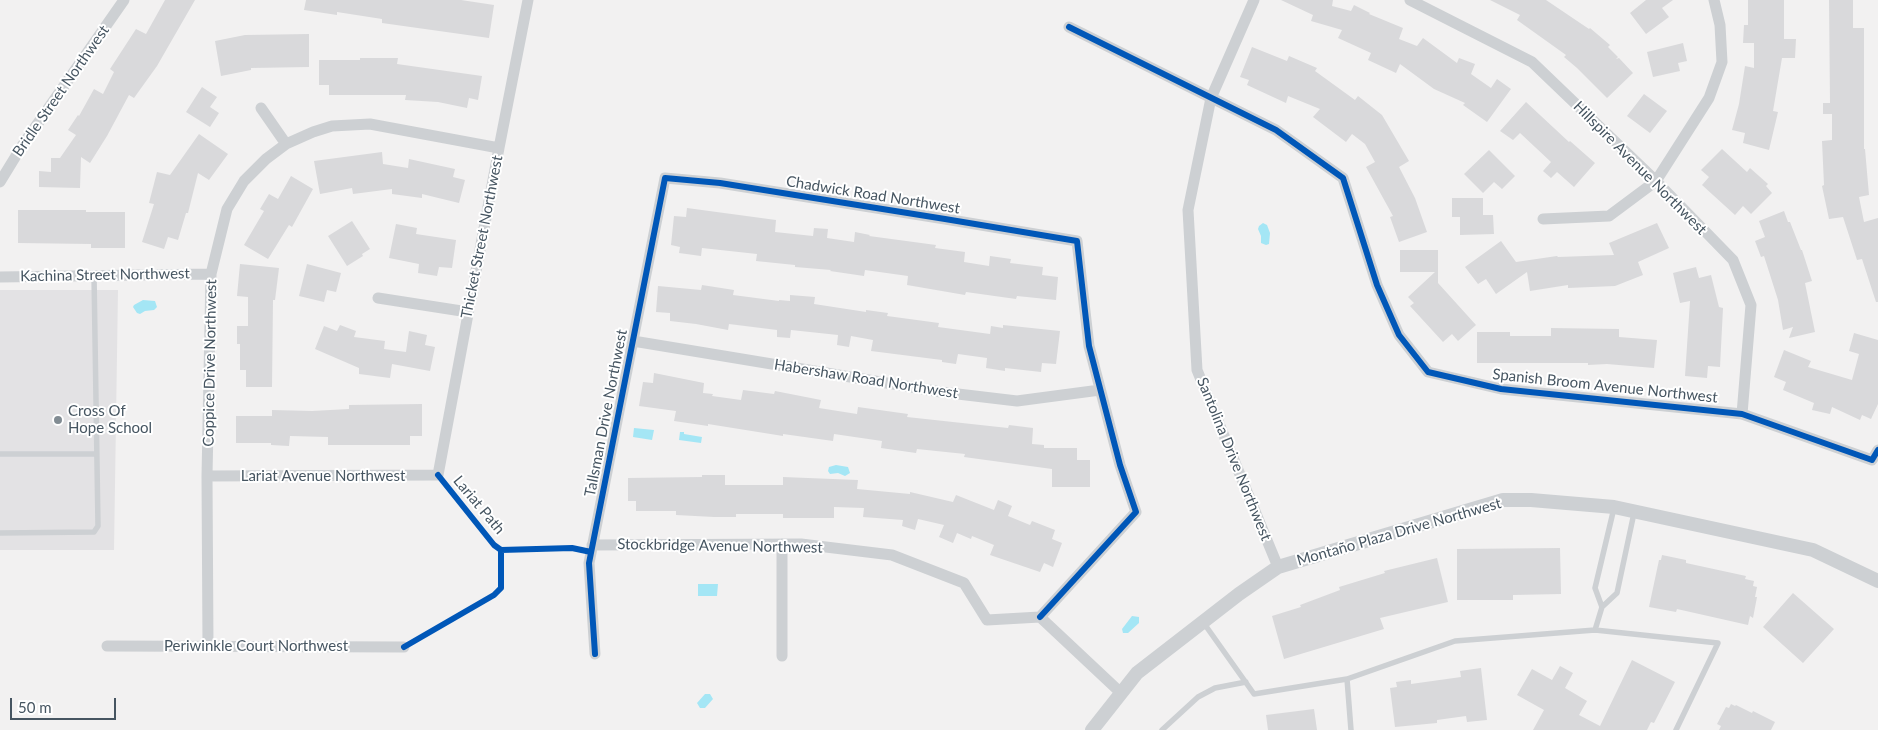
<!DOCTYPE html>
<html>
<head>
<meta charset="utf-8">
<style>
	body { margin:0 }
	#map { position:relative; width:1878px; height:730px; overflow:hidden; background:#f2f1f1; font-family:Lato,sans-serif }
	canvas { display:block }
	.scale { position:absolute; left:10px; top:698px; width:106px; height:22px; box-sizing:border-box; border:2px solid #465561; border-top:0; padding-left:6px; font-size:15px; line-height:18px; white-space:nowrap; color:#465561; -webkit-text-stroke:4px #fff; paint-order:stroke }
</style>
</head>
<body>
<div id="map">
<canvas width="1878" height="730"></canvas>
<div class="scale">50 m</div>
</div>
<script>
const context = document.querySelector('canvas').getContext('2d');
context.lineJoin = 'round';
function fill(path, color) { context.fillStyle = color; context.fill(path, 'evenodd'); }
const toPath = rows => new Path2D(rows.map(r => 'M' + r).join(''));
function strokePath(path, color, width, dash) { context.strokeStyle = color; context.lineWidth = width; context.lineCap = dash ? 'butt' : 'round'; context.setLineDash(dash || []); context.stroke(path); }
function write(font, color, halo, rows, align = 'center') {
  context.font = font + ' Lato,sans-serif'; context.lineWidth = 4; context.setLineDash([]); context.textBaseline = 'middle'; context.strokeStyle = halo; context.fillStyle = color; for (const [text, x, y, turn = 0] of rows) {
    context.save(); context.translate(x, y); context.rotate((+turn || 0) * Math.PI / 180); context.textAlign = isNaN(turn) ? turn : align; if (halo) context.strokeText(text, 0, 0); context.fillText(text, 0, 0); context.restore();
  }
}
const education = toPath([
	[0,290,118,290,114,550,0,550]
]);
const water = toPath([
	[1263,223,1267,225,1270,233,1269,244,1266,245,1261,243,1261,236,1258,229,1259,226],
	[143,300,155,301,157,307,154,310,145,311,140,314,137,313,133,307,134,305],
	[634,428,654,430,652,440,633,437],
	[680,432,684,432,684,434,702,437,701,443,679,440],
	[836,465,848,467,850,473,845,476,838,473,830,474,828,471,829,467],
	[698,584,718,584,717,596,698,596],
	[1132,616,1139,617,1139,623,1128,633,1123,633,1122,629],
	[705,694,710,694,713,699,705,708,700,708,697,703]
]);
const building = toPath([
	[165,0,195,0,157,66,134,98,129,95,107,136,90,163,81,157,80,188,39,187,39,171,51,172,51,158,60,158,76,135,68,130,78,115,79,116,94,89,103,94,114,72,110,69,136,29,146,34],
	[306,0,461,0,494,5,489,38,382,23,382,19,337,12,337,15,304,10],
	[1281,0,1333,0,1332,6,1351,11,1354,5,1370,13,1369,14,1403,28,1399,39,1417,46,1423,38,1457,63,1459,58,1475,64,1471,74,1491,88,1497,79,1511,89,1487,122,1463,105,1465,103,1434,89,1400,64,1396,73,1368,60,1371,53,1338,38,1342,30,1311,21,1313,15],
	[1490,0,1546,0,1589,29,1590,28,1610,45,1608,47,1618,57,1616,59,1619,58,1633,73,1607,98,1577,68,1564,57,1566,55,1517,20,1520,15],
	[1646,0,1673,0,1662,8,1669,17,1646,34,1630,13],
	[1748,0,1784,0,1784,39,1796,39,1795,58,1782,58,1773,111,1778,112,1769,150,1743,143,1745,133,1732,130,1739,104,1745,66,1754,68,1754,43,1743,43,1744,25,1748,25],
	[1829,0,1853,0,1853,28,1864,28,1864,149,1865,149,1869,195,1859,197,1864,222,1878,218,1878,302,1876,302,1862,259,1857,260,1843,217,1829,219,1822,186,1824,185,1822,141,1832,140,1832,114,1823,114,1823,103,1830,103],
	[309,34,309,67,251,68,251,70,221,76,215,41,245,35],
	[1683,43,1687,61,1678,63,1680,71,1653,77,1647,52],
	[1252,47,1287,61,1289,56,1317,68,1315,71,1355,100,1358,96,1382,115,1409,161,1399,167,1415,198,1427,232,1399,242,1390,217,1393,216,1366,167,1375,162,1365,144,1352,134,1346,142,1313,117,1320,109,1288,96,1286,103,1247,85,1249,80,1240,77],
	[360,58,398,58,397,64,482,76,478,100,469,98,467,108,438,102,405,100,406,95,329,95,329,85,319,85,319,60,360,60],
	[202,87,217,97,210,107,219,113,210,127,186,112],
	[1644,94,1667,111,1650,133,1627,116],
	[1526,102,1569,142,1570,141,1595,163,1574,187,1557,172,1551,178,1543,171,1551,162,1520,133,1513,140,1500,131],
	[199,134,228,154,209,180,198,173,188,213,186,213,178,240,168,237,164,249,142,242,154,204,149,203,157,172,170,175],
	[1722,149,1747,172,1750,168,1768,184,1766,186,1772,193,1751,214,1743,206,1735,215,1702,185,1709,177,1701,170],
	[1489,150,1515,176,1502,189,1494,182,1483,193,1464,174],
	[382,152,383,164,408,168,409,159,455,169,453,177,465,180,459,203,422,194,422,198,392,194,392,189,353,194,352,188,320,194,314,161],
	[291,176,313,189,292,227,289,225,268,259,244,245,264,211,260,209,269,194,278,199],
	[1452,198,1483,198,1483,215,1493,215,1494,234,1460,235,1460,217,1452,217],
	[687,208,776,220,775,232,813,236,814,228,828,229,827,238,854,242,855,232,870,235,869,236,936,245,935,248,965,252,964,262,989,266,990,256,1011,259,1010,263,1043,267,1042,275,1058,277,1056,300,1017,296,1016,299,966,292,965,295,907,285,908,276,865,270,864,276,830,271,831,270,795,267,795,265,756,261,757,254,702,248,701,256,679,253,680,247,671,245,674,216,686,217],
	[18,210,86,210,86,212,125,212,125,248,91,248,91,244,18,243],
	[1784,211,1788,222,1790,222,1801,250,1802,250,1812,281,1805,283,1815,332,1789,338,1793,327,1783,330,1778,300,1764,256,1761,257,1755,241,1765,237,1759,221],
	[352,221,370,249,362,254,363,256,347,266,328,236],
	[1657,223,1669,248,1638,262,1643,275,1615,286,1568,288,1568,285,1530,291,1527,272,1496,294,1486,279,1478,284,1465,267,1501,241,1516,262,1557,256,1558,257,1614,255,1609,243],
	[396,224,417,228,416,234,456,240,452,268,439,267,437,276,418,273,419,264,389,258],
	[1400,250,1438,250,1438,283,1476,325,1458,341,1452,334,1443,342,1410,306,1414,303,1408,297,1435,272,1400,272],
	[240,264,279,268,275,300,273,300,272,387,246,387,246,370,240,370,240,344,237,344,237,326,248,326,248,297,237,296],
	[307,264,341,273,336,292,327,290,324,302,299,296],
	[1696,267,1699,278,1711,275,1719,307,1723,308,1720,367,1708,366,1707,378,1685,376,1690,301,1680,303,1673,273],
	[702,285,734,290,733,295,779,301,779,300,790,301,790,295,815,297,814,304,866,312,866,310,888,313,887,316,939,323,938,327,990,334,991,326,1003,328,1003,325,1060,331,1056,364,1042,363,1041,372,1005,368,1005,371,986,368,987,358,958,354,956,364,942,362,942,360,871,351,873,340,851,336,849,347,837,345,838,335,791,330,790,338,777,337,777,330,729,324,728,330,696,324,670,321,670,313,656,312,658,286,701,290],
	[340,325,356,331,354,337,385,341,384,349,406,352,409,331,427,335,425,345,435,347,430,371,392,364,390,378,359,374,359,368,315,349,324,326,337,331],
	[1551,328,1619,329,1619,337,1657,340,1654,368,1607,364,1588,365,1588,363,1477,363,1477,332,1510,332,1510,336,1551,336],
	[1854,333,1878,340,1878,404,1871,419,1862,415,1860,420,1832,407,1830,414,1812,410,1814,403,1783,390,1786,382,1774,377,1784,350,1811,361,1808,367,1852,380,1859,354,1849,351],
	[654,373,704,383,703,393,713,394,712,396,741,400,743,390,774,394,775,391,821,400,819,408,857,414,858,407,908,414,907,417,1008,428,1009,425,1033,428,1032,444,1044,445,1044,448,1077,448,1077,460,1090,460,1090,487,1052,487,1052,469,964,457,965,454,917,449,916,453,881,448,882,441,834,434,833,441,783,434,783,436,708,424,708,426,674,421,676,411,639,406,643,382,653,383],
	[422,404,422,436,410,436,410,445,328,445,328,437,290,436,289,446,271,445,271,443,236,443,236,416,272,416,272,410,312,411,349,409,349,405],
	[702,475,725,475,725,485,783,485,783,477,858,480,857,489,910,494,910,492,953,502,956,495,994,510,998,500,1012,506,1008,516,1030,525,1032,521,1055,530,1052,539,1062,543,1053,567,1044,563,1040,572,990,555,994,545,972,536,971,539,957,533,953,543,939,537,944,525,918,519,915,530,902,526,903,520,863,517,864,508,834,507,834,518,783,518,783,514,736,514,736,517,714,517,676,515,676,511,636,511,636,501,628,501,628,478,702,477],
	[1560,548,1561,594,1513,595,1513,600,1457,600,1457,549],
	[1662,555,1686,560,1686,563,1746,576,1745,579,1754,581,1753,586,1757,587,1755,597,1757,597,1753,618,1750,616,1748,625,1677,609,1676,612,1649,607,1659,560,1661,560],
	[1437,558,1448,602,1380,618,1384,629,1284,659,1272,616,1301,607,1300,605,1340,590,1339,587,1385,573,1384,571],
	[1793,593,1834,629,1803,663,1763,627],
	[1632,660,1675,682,1654,723,1651,722,1647,730,1533,730,1544,710,1517,695,1532,669,1552,680,1560,666,1573,673,1565,688,1587,701,1579,715,1600,726],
	[1481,668,1487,720,1467,722,1466,716,1437,720,1437,723,1395,727,1390,688,1397,687,1396,682,1411,680,1411,684,1461,677,1460,671],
	[1731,704,1735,706,1736,705,1752,713,1753,711,1775,722,1771,730,1719,730,1721,726,1717,724,1726,707,1729,708],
	[1314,709,1317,730,1268,730,1266,715]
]);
const service = toPath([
	[0,454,96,454],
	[1634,513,1617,593,1602,607,1595,630,1718,643,1676,730],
	[0,533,94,532,98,526,94,275],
	[1602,607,1595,588,1614,508],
	[1203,622,1254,694,1347,679,1351,730],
	[1347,679,1455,641,1595,630],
	[1162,730,1198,697,1215,688,1246,682]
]);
const minor = toPath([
	[1254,0,1211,98,1188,210,1197,370,1278,567],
	[1410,0,1532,62,1656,181,1733,260,1751,305,1742,414],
	[1069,27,1276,130,1343,178,1377,285,1399,335,1428,372,1501,389,1742,414,1872,460,1878,450],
	[261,108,286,144],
	[0,182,22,146,124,0],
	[1543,219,1609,216,1656,181,1709,98,1722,62,1720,25,1714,0],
	[0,277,211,274],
	[378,298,468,312],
	[633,341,941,392,1017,401,1100,390],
	[207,476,438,475,499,148,528,0],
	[782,544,782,656],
	[592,545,801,544,892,555,964,583,987,620,1040,617,1121,693],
	[107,646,404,647],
	[208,646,207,476,211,274,227,209,244,181,266,159,286,144,313,132,332,126,370,124,499,148],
	[595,654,589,563,665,178,720,183,945,219,1077,241,1089,346,1120,465,1136,512,1040,617]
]);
const tertiary = toPath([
	[1092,730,1137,673,1239,594,1278,567,1503,500,1531,500,1614,507,1813,550,1878,581]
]);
const cycleway = toPath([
	[1069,27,1276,130,1343,178,1377,285,1399,335,1428,372,1501,389,1742,414,1872,460,1878,450],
	[438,475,494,545,501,550],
	[501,550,572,548,591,552],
	[404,647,494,595,501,588,501,550],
	[595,654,589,563,665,178,720,183,945,219,1077,241,1089,346,1120,465,1136,512,1040,617]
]);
const markers = [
	[58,420,5,"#828c93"]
];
const streetNames = [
	["Bridle Street Northwest",61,91,-55],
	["Hillspire Avenue Northwest",1640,168,45],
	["Chadwick Road Northwest",873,195,9],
	["Thicket Street Northwest",482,237,-79],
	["Kachina Street Northwest",105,275,-1],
	["Coppice Drive Northwest",210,363,-89],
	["Habershaw Road Northwest",866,379,9],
	["Spanish Broom Avenue Northwest",1605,386,6],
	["Tallsman Drive Northwest",606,413,-79],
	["Santolina Drive Northwest",1234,459,68],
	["Lariat Avenue Northwest",323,476],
	["Lariat Path",479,505,50],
	["Montaño Plaza Drive Northwest",1399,532,-16],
	["Stockbridge Avenue Northwest",720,546,1],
	["Periwinkle Court Northwest",256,646]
];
const poiNames = [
	["Cross Of",68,411],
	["Hope School",68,428]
];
fill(education, '#e3e2e4');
fill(water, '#a4e6f5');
fill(building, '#d9d9db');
strokePath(service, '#cdd0d3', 5.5);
strokePath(minor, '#cdd0d3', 11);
strokePath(tertiary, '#cdd0d3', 14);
strokePath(cycleway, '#0057b8', 6);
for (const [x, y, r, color] of markers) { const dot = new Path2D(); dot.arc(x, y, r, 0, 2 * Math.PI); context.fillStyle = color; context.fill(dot); strokePath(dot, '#fff', 2); }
write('15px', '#465561', '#fff', streetNames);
write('15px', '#465561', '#fff', poiNames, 'left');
</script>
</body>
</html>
